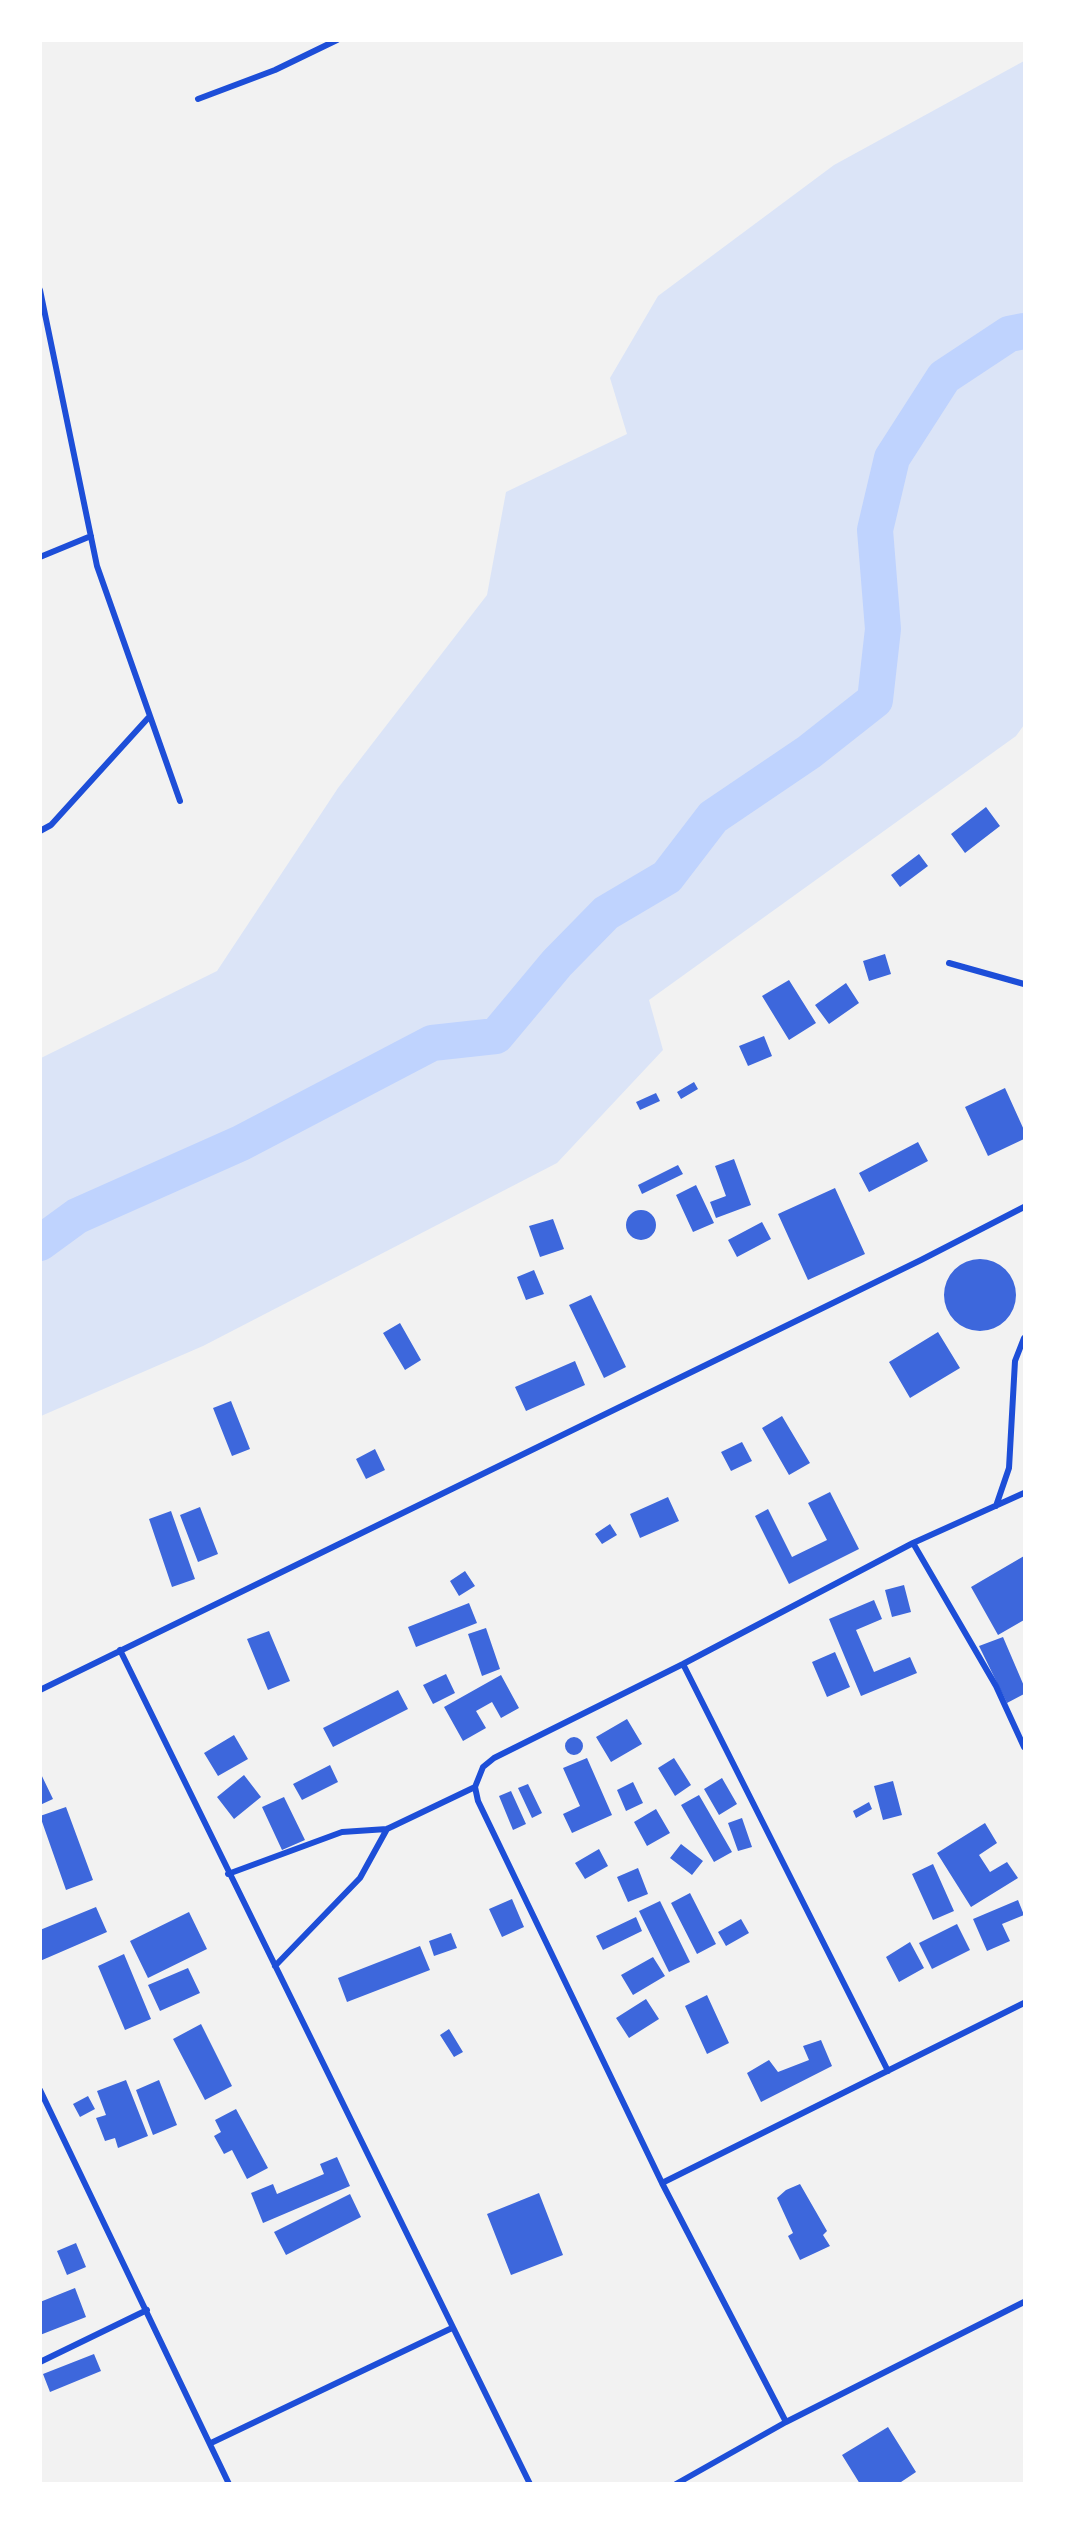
<!DOCTYPE html>
<html>
<head>
<meta charset="utf-8">
<style>
	body { margin:0 }
	#map { position:relative; width:1065px; height:2524px; overflow:hidden; background:#f2f2f2; font-family:Rubik,sans-serif }
	canvas { display:block }
	.frame { position:absolute; inset:0; border:42px solid #fff; pointer-events:none }
</style>
</head>
<body>
<div id="map">
<canvas width="1065" height="2524"></canvas>
<div class="frame"></div>
</div>
<script>
const context = document.querySelector('canvas').getContext('2d');
context.lineJoin = 'round';
function fill(path, color) { context.fillStyle = color; context.fill(path, 'evenodd'); }
const toPath = rows => new Path2D(rows.map(r => 'M' + r).join(''));
function strokePath(path, color, width, dash) { context.strokeStyle = color; context.lineWidth = width; context.lineCap = dash ? 'butt' : 'round'; context.setLineDash(dash || []); context.stroke(path); }
const green = toPath([
	[1024,61,1024,725,1016,736,649,1000,663,1050,557,1163,203,1346,41,1416,41,1058,217,971,338,788,487,595,506,492,627,434,610,378,658,296,834,165]
]);
const river = toPath([
	[40,1243,77,1216,241,1143,432,1043,496,1036,557,963,606,913,667,877,713,817,809,752,875,700,883,629,875,530,892,458,944,377,1009,334,1024,331]
]);
const building = toPath([
	[986,807,1000,826,965,853,951,834],
	[919,854,928,866,900,887,891,875],
	[885,954,891,974,869,981,863,961],
	[789,980,816,1023,789,1040,762,996],
	[846,983,859,1003,829,1024,815,1005],
	[764,1036,772,1056,748,1066,739,1046],
	[694,1082,698,1089,681,1099,677,1092],
	[1005,1088,1024,1130,1024,1139,988,1156,965,1107],
	[656,1093,660,1101,640,1110,636,1102],
	[918,1142,928,1161,869,1192,859,1173],
	[734,1159,751,1205,716,1218,710,1202,726,1196,715,1166],
	[678,1165,683,1174,642,1194,638,1185],
	[696,1185,714,1223,693,1232,676,1195],
	[835,1188,865,1254,808,1280,778,1214],
	'626 1225a15 15 0 1 1 30 0a15 15 0 1 1-30 0Z',
	[553,1219,564,1249,540,1257,529,1226],
	[762,1222,771,1239,737,1257,728,1240],
	'944 1295a36 36 0 1 1 72 0a36 36 0 1 1-72 0Z',
	[534,1270,544,1294,526,1300,517,1277],
	[591,1295,626,1367,604,1378,569,1305],
	[400,1323,421,1360,405,1370,383,1333],
	[938,1332,960,1368,910,1398,889,1362],
	[575,1361,585,1385,526,1411,515,1387],
	[231,1401,250,1449,232,1456,213,1408],
	[782,1416,810,1463,789,1475,762,1428],
	[742,1442,752,1461,731,1471,721,1452],
	[375,1449,385,1470,366,1479,356,1459],
	[830,1492,859,1549,789,1584,755,1516,768,1509,792,1557,827,1540,808,1503],
	[668,1497,679,1521,640,1538,630,1514],
	[200,1507,218,1554,198,1562,180,1515],
	[171,1511,195,1579,172,1587,149,1519],
	[610,1524,617,1535,602,1544,595,1534],
	[1024,1556,1024,1620,998,1635,971,1587],
	[465,1571,475,1586,459,1596,450,1581],
	[904,1585,911,1612,892,1617,885,1590],
	[874,1600,882,1619,856,1630,874,1672,910,1657,917,1673,861,1696,829,1619],
	[469,1603,477,1623,416,1647,408,1627],
	[486,1628,500,1669,482,1676,468,1634],
	[269,1631,290,1681,268,1690,247,1639],
	[1003,1637,1024,1686,1024,1694,1007,1703,979,1646],
	[835,1652,850,1687,827,1697,812,1662],
	[446,1674,455,1693,433,1704,423,1685],
	[501,1675,519,1708,501,1718,492,1702,476,1711,486,1728,463,1741,444,1707],
	[398,1690,408,1709,333,1747,323,1728],
	[627,1719,642,1744,611,1762,596,1737],
	[234,1735,248,1759,218,1776,204,1753],
	'565 1746a9 9 0 1 1 18 0a9 9 0 1 1-18 0Z',
	[587,1758,612,1815,572,1833,563,1814,580,1806,563,1768],
	[674,1758,691,1785,675,1796,658,1768],
	[330,1765,338,1782,302,1800,293,1784],
	[40,1772,53,1799,40,1805],
	[244,1775,261,1797,234,1819,217,1797],
	[722,1778,737,1804,719,1815,704,1789],
	[893,1781,902,1815,883,1820,874,1786],
	[633,1782,643,1803,626,1811,617,1790],
	[528,1784,542,1813,532,1818,518,1788],
	[511,1791,526,1824,513,1830,499,1796],
	[699,1795,732,1852,714,1862,681,1805],
	[284,1797,305,1840,282,1850,262,1807],
	[869,1802,872,1809,856,1818,853,1811],
	[66,1807,93,1880,66,1890,40,1816],
	[656,1809,670,1833,647,1846,634,1822],
	[742,1818,752,1847,738,1851,728,1823],
	[985,1823,997,1843,979,1855,990,1872,1007,1862,1018,1878,971,1907,937,1853],
	[681,1844,703,1861,692,1875,670,1858],
	[599,1849,608,1866,585,1879,575,1863],
	[933,1864,954,1911,933,1920,912,1874],
	[638,1868,648,1894,628,1902,617,1877],
	[690,1893,716,1944,697,1954,671,1903],
	[512,1899,524,1927,502,1937,489,1909],
	[1018,1900,1024,1915,1002,1924,1010,1941,987,1951,973,1919],
	[660,1901,690,1962,669,1972,639,1911],
	[96,1907,107,1932,40,1961,40,1930],
	[189,1912,207,1949,148,1978,130,1941],
	[636,1917,642,1931,603,1950,596,1936],
	[741,1919,749,1933,726,1946,718,1932],
	[957,1924,970,1950,932,1969,919,1943],
	[451,1933,457,1948,434,1956,429,1941],
	[910,1942,924,1968,899,1982,886,1957],
	[420,1946,430,1970,347,2002,338,1978],
	[124,1954,151,2019,125,2030,98,1966],
	[653,1957,665,1976,633,1995,621,1975],
	[188,1968,200,1993,160,2011,148,1985],
	[707,1995,729,2043,707,2054,685,2006],
	[646,1999,659,2019,629,2038,616,2018],
	[201,2024,232,2086,205,2100,173,2039],
	[449,2029,463,2052,454,2057,440,2035],
	[821,2040,832,2066,761,2102,747,2073,769,2060,778,2072,809,2060,803,2046],
	[126,2080,148,2136,118,2148,115,2138,105,2141,96,2118,106,2115,97,2091],
	[159,2080,177,2125,153,2135,136,2090],
	[88,2096,95,2109,80,2117,73,2104],
	[236,2109,268,2168,247,2179,232,2150,224,2154,214,2136,221,2132,215,2120],
	[337,2157,350,2186,263,2223,251,2193,273,2184,277,2194,324,2174,320,2164],
	[800,2184,827,2231,823,2235,830,2246,800,2260,788,2236,793,2233,777,2198,786,2190],
	[539,2193,563,2255,511,2275,487,2214],
	[350,2194,361,2217,286,2255,274,2232],
	[76,2243,86,2267,67,2275,57,2251],
	[75,2288,86,2317,40,2335,40,2302],
	[94,2354,101,2371,50,2392,43,2374],
	[888,2427,916,2472,898,2484,860,2484,842,2455]
]);
const minor = toPath([
	[198,99,275,70,337,40],
	[40,290,97,566,180,801],
	[40,557,91,536],
	[40,831,51,825,149,717],
	[949,963,1024,984],
	[1024,1493,913,1543,996,1686,1024,1747],
	[996,1506,1009,1468,1015,1361,1024,1338],
	[120,1650,530,2484],
	[683,1664,888,2071],
	[40,1690,921,1260,1024,1207],
	[228,1874,342,1832,387,1829,475,1787],
	[275,1966,360,1878,387,1829],
	[40,2090,229,2484],
	[662,2183,1024,2003],
	[40,2362,147,2310],
	[786,2422,662,2183,478,1801,475,1787,483,1767,494,1758,683,1664,913,1543],
	[211,2443,452,2328],
	[676,2484,786,2422,1024,2302]
]);
fill(green, '#dbe4f7');
strokePath(river, '#bfd3fe', 36);
fill(building, '#3d67dc');
strokePath(minor, '#1d4ed8', 6);
</script>
</body>
</html>
